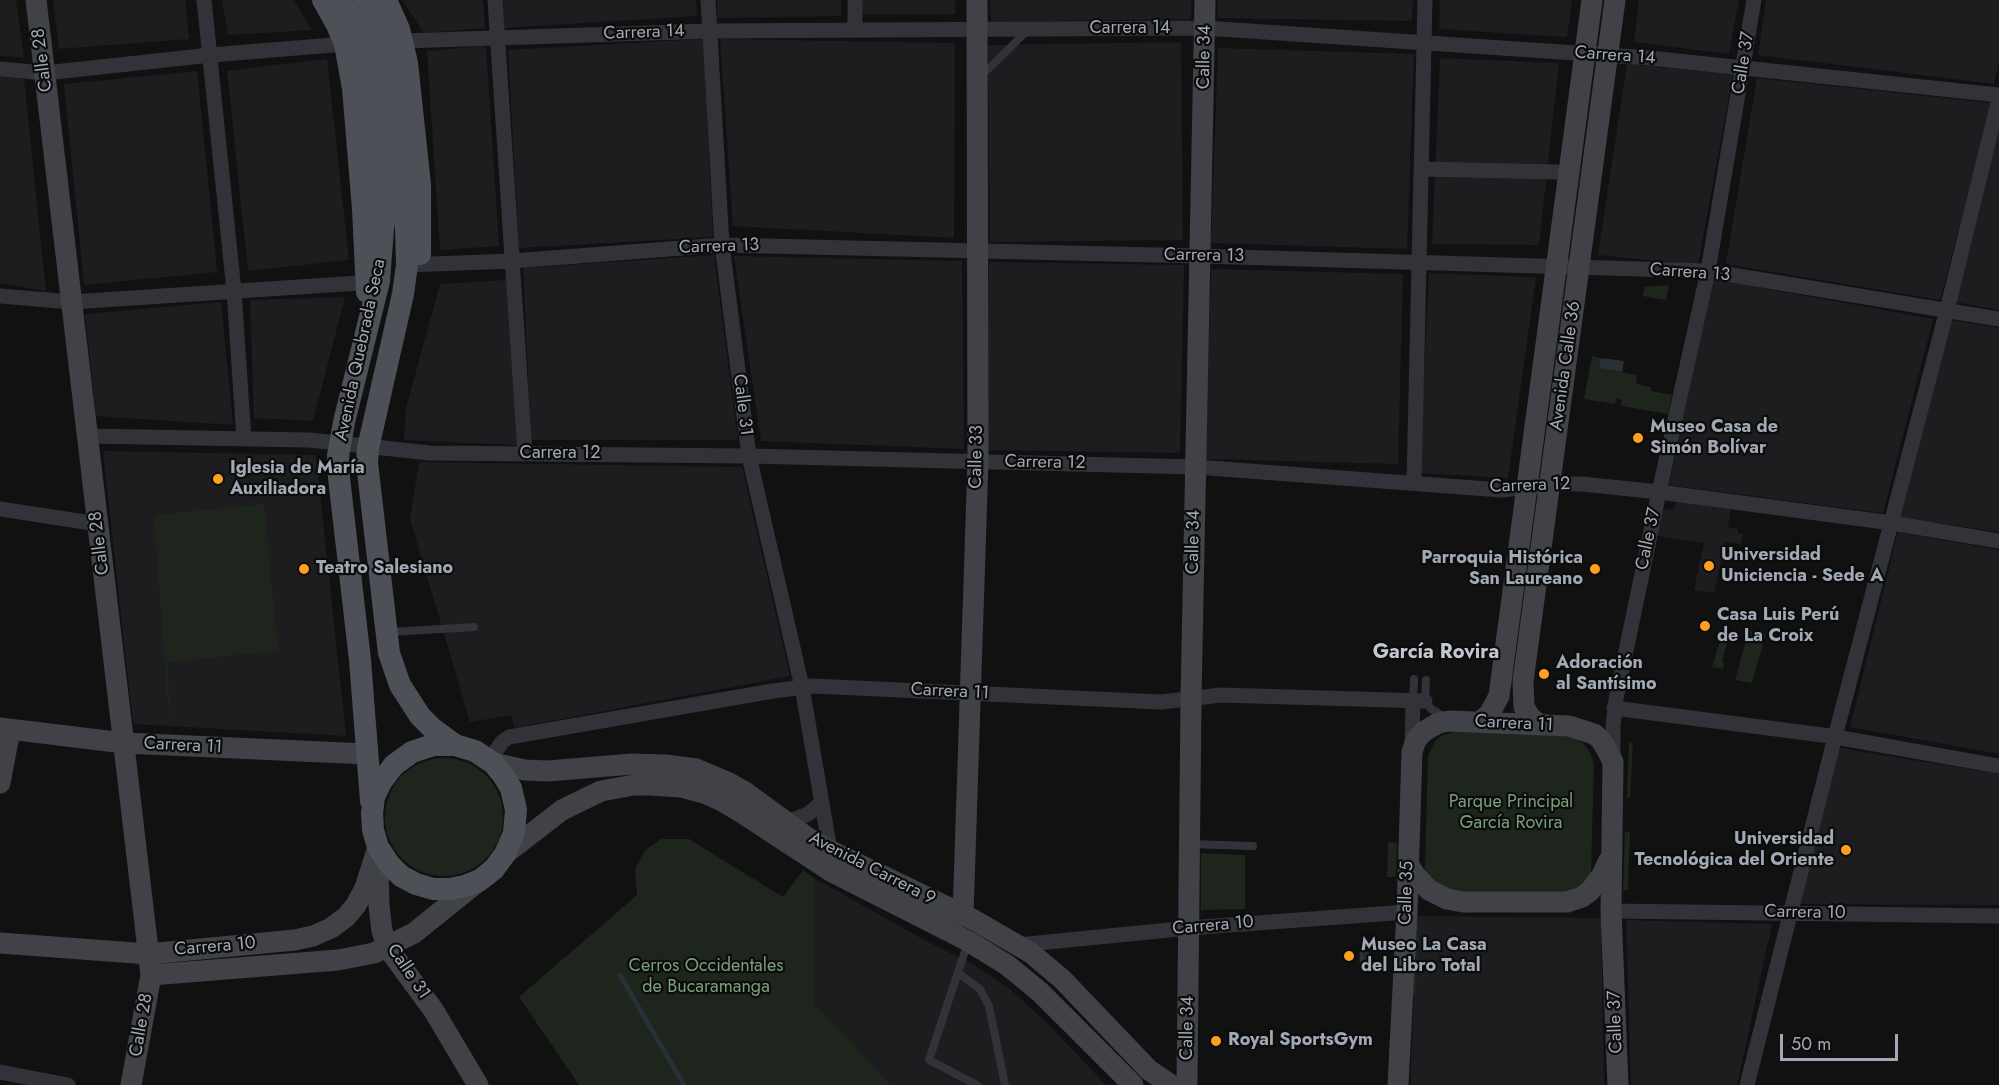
<!DOCTYPE html>
<html>
<head>
<meta charset="utf-8">
<style>
	body { margin:0 }
	#map { position:relative; width:1999px; height:1085px; overflow:hidden; background:#111112; font-family:Jost,sans-serif }
	canvas { display:block }
	.scale { position:absolute; left:1780px; top:1034px; width:118px; height:27px; box-sizing:border-box; border:3px solid #a1a9b4; border-top:0; padding-left:8px; font-size:18px; line-height:21px; white-space:nowrap; color:#a1a9b4; -webkit-text-stroke:4px #0c0c0d; paint-order:stroke }
</style>
</head>
<body>
<div id="map">
<canvas width="1999" height="1085"></canvas>
<div class="scale">50 m</div>
</div>
<script>
const context = document.querySelector('canvas').getContext('2d');
context.lineJoin = 'round';
function fill(path, color) { context.fillStyle = color; context.fill(path, 'evenodd'); }
const toPath = rows => new Path2D(rows.map(r => 'M' + r).join(''));
function strokePath(path, color, width, dash) { context.strokeStyle = color; context.lineWidth = width; context.lineCap = dash ? 'butt' : 'round'; context.setLineDash(dash || []); context.stroke(path); }
function write(font, color, halo, rows, align = 'center') {
  context.font = font + ' Jost,sans-serif'; context.lineWidth = 4.5; context.setLineDash([]); context.textBaseline = 'middle'; context.strokeStyle = halo; context.fillStyle = color; for (const [text, x, y, turn = 0] of rows) {
    context.save(); context.translate(x, y); context.rotate((+turn || 0) * Math.PI / 180); context.textAlign = isNaN(turn) ? turn : align; if (halo) context.strokeText(text, 0, 0); context.fillText(text, 0, 0); context.restore();
  }
}
const built = toPath([
	[0,0,16,0,24,58,0,56],
	[53,0,185,0,189,39,59,49],
	[222,0,294,0,312,30,228,35],
	[402,0,483,0,485,28,424,33],
	[503,0,696,0,697,16,504,28],
	[717,0,841,0,841,16,717,18],
	[862,0,955,0,955,14,862,14],
	[990,0,1191,0,1191,19,991,22],
	[1218,0,1413,0,1412,21,1217,18],
	[1440,0,1572,0,1567,37,1439,29],
	[1639,0,1739,0,1729,54,1634,42],
	[1766,0,1999,0,1999,61,1994,84,1758,55],
	[703,39,713,237,519,248,508,50],
	[720,39,955,43,954,238,733,226],
	[1181,42,1183,240,990,242,988,45],
	[486,46,499,246,440,250,427,51],
	[1218,48,1414,54,1407,249,1211,243],
	[1440,58,1559,63,1539,245,1432,244],
	[327,59,349,260,248,271,227,71],
	[1627,64,1733,74,1698,265,1598,255],
	[197,71,217,272,84,285,64,84],
	[0,77,24,79,46,291,0,283],
	[1757,78,1992,103,1940,300,1726,264],
	[1999,127,1999,310,1955,302],
	[714,255,738,440,531,440,523,268],
	[734,256,962,261,964,449,761,441],
	[989,262,1184,265,1180,453,985,450],
	[1211,269,1403,274,1398,464,1205,459],
	[1429,273,1536,277,1508,478,1419,473],
	[1713,279,1933,319,1883,513,1669,485],
	[506,280,517,445,404,440,406,408,440,284],
	[345,297,313,421,254,418,250,300],
	[221,302,233,425,96,416,85,314],
	[1952,320,1999,328,1999,532,1900,517],
	[103,451,316,455,346,736,133,724],
	[419,462,742,467,790,676,514,728,511,715,470,722,410,519],
	[1676,500,1731,509,1728,527,1738,529,1738,533,1743,534,1741,544,1725,542,1714,593,1694,590,1704,543,1657,536,1662,509,1673,510],
	[1898,532,1999,550,1999,754,1850,727],
	[1840,748,1999,774,1999,905,1798,904],
	[814,878,926,941,971,963,1010,989,1049,1025,1106,1085,892,1085,814,1003],
	[1418,916,1601,918,1604,1085,1410,1085],
	[1626,920,1772,924,1737,1085,1631,1085]
]);
const green = toPath([
	[1669,285,1666,300,1642,296,1645,287],
	[1592,356,1601,358,1600,368,1637,375,1636,384,1651,387,1651,391,1672,395,1668,414,1621,406,1622,400,1616,398,1615,404,1584,399],
	[264,504,278,651,168,662,170,734,154,515],
	[1723,630,1730,633,1722,662,1724,663,1723,669,1712,667],
	[1749,630,1766,634,1752,683,1735,680],
	[1458,731,1568,736,1582,742,1590,752,1594,764,1591,873,1587,884,1567,893,1454,893,1431,880,1425,869,1428,756,1435,741,1443,735],
	[1629,743,1633,743,1630,797,1627,798],
	'385 817a59 59 0 1 1 118 0a59 59 0 1 1-118 0Z',
	[1625,831,1630,832,1628,890,1623,890],
	[661,839,689,839,783,897,803,870,814,878,814,1003,892,1085,579,1085,519,997,637,895,635,869,645,850],
	[1388,842,1397,843,1396,877,1387,877],
	[1201,853,1245,855,1245,909,1201,910],
	[1415,919,1419,919,1416,996,1410,995]
]);
const water = toPath([
	[1601,358,1624,361,1622,372,1599,368]
]);
const stream = toPath([
	[1367,954,1367,969],
	[1362,969,1362,953],
	[620,975,684,1085]
]);
const lane = toPath([
	[981,76,1028,30],
	[390,632,474,627],
	[1426,680,1425,701,1431,709,1445,717],
	[1413,700,1414,679],
	[1191,844,1253,846],
	[968,942,929,1060,977,1085],
	[958,973,980,989,989,1006,1005,1085]
]);
const street = toPath([
	[204,0,234,291,244,439],
	[495,0,525,454],
	[708,0,722,245,749,456,802,687,831,856],
	[855,0,855,30],
	[403,41,710,31,1205,28,1650,58,1999,95],
	[0,69,45,73,211,55,345,44],
	[1421,169,1557,172],
	[407,265,512,261,722,245,1200,256,1708,271,1999,319],
	[0,296,72,302,374,282],
	[88,436,309,440,430,453,749,456,1196,467,1501,490,1563,484,1582,484,1659,492,1892,523,1999,541],
	[1414,483,1425,0],
	[0,509,98,524],
	[1614,708,1830,736,1999,766],
	[1412,748,1413,700],
	[1613,759,1613,726,1616,699,1659,492,1708,271,1754,0],
	[493,763,496,751,502,742,509,737,773,691,813,686,1161,702,1221,695,1425,701],
	[787,822,808,814,821,803],
	[1611,911,1999,916],
	[1018,945,1189,928,1407,912],
	[0,1072,68,1085],
	[1747,1085,1835,737,1947,310,1999,99]
]);
const secondary = toPath([
	[36,0,151,975,131,1085],
	[1480,722,1490,713,1499,696,1592,0],
	[1540,725,1530,717,1524,707,1523,681,1615,0],
	[0,728,124,743,367,754],
	[493,763,525,770,548,771,632,764,666,765,696,769,729,783,745,792,808,838,831,851,974,920,1031,953,1062,979,1149,1070,1171,1085],
	[0,783,10,730],
	[505,854,562,810,601,791,634,785,649,785,682,787,704,793,722,801,742,813,832,872,968,941,1007,965,1040,992,1133,1085],
	[1408,864,1415,875,1429,890,1447,899,1463,902,1567,902,1582,897,1590,891,1602,875,1609,860],
	[378,866,379,905,382,931,388,948,434,1011,478,1085],
	[963,915,978,461,977,0],
	[0,943,148,954,295,940,313,936,331,928,346,917,356,905,365,888,378,847],
	[151,975,338,960,374,953,414,933,480,880],
	[1187,1085,1191,699,1205,0],
	[1398,1085,1407,912,1412,752,1416,740,1423,732,1438,723,1450,721,1569,726,1594,734,1601,740,1607,750,1613,762,1611,911,1618,1085]
]);
const primary = toPath([
	[323,0,337,25,345,44,353,88,363,209,367,292],
	[340,0,350,15,360,37,366,63,384,215,379,281,344,422,338,456,339,478,360,660,371,801],
	[365,0,375,19,388,68,406,229,407,265,403,294,368,448,367,463,389,653,400,685,420,716,433,729,455,745,475,751,493,763,503,775,511,788,516,810,514,833,505,854,494,869,480,880,465,886,450,889,433,889,416,884,401,876,389,864,378,847,373,830,372,813,374,797,381,782,394,765,412,752,433,745,455,745],
	[386,0,399,29,407,63,420,185,420,254]
]);
const markers = [
	[1638,438,6,"#fd9f1f"],
	[218,479,6,"#fd9f1f"],
	[1709,566,6,"#fd9f1f"],
	[304,569,6,"#fd9f1f"],
	[1595,569,6,"#fd9f1f"],
	[1705,626,6,"#fd9f1f"],
	[1544,674,6,"#fd9f1f"],
	[1846,850,6,"#fd9f1f"],
	[1349,956,6,"#fd9f1f"],
	[1216,1041,6,"#fd9f1f"]
];
const streetNames = [
	["Carrera 14",1130,29],
	["Carrera 14",644,33,-2],
	["Carrera 14",1615,56,4],
	["Calle 34",1205,57,-89],
	["Calle 28",43,60,-97],
	["Calle 37",1744,63,-81],
	["Carrera 13",719,247,-2],
	["Carrera 13",1204,256,1],
	["Carrera 13",1690,273,4],
	["Avenida Quebrada Seca",361,350,-78],
	["Avenida Calle 36",1566,366,-82],
	["Calle 31",742,405,83],
	["Carrera 12",560,454],
	["Calle 33",977,457,-89],
	["Carrera 12",1045,463,1],
	["Carrera 12",1530,486,-2],
	["Calle 37",1649,539,-78],
	["Calle 34",1194,542,-89],
	["Calle 28",100,543,-97],
	["Carrera 11",950,692,3],
	["Carrera 11",1514,724,3],
	["Carrera 11",183,746,3],
	["Avenida Carrera 9",872,869,27],
	["Calle 35",1407,893,-88],
	["Carrera 10",1805,913,1],
	["Carrera 10",1213,926,-5],
	["Carrera 10",215,947,-5],
	["Calle 31",408,972,56],
	["Calle 37",1616,1022,-92],
	["Calle 28",142,1025,-80],
	["Calle 34",1188,1028,-89]
];
const poiNames = [
	["Museo Casa de",1650,428],
	["Simón Bolívar",1650,449],
	["Iglesia de María",230,469],
	["Auxiliadora",230,490],
	["Universidad",1721,556],
	["Uniciencia - Sede A",1721,577],
	["Parroquia Histórica",1583,559,"right"],
	["San Laureano",1583,580,"right"],
	["Teatro Salesiano",316,569],
	["Casa Luis Perú",1717,616],
	["de La Croix",1717,637],
	["Adoración",1556,664],
	["al Santísimo",1556,685],
	["Universidad",1834,840,"right"],
	["Tecnológica del Oriente",1834,861,"right"],
	["Museo La Casa",1361,946],
	["del Libro Total",1361,967],
	["Royal SportsGym",1228,1041]
];
const parkNames = [
	["Parque Principal",1511,803],
	["García Rovira",1511,824],
	["Cerros Occidentales",706,967],
	["de Bucaramanga",706,988]
];
const neighbourhoodNames = [
	["García Rovira",1436,653]
];
fill(built, '#1d1d1f');
fill(green, '#1d251d');
fill(water, '#273137');
strokePath(stream, '#273137', 4.5);
strokePath(lane, '#323338', 8);
strokePath(street, '#323338', 15);
strokePath(secondary, '#404248', 21);
strokePath(primary, '#4d5057', 22);
for (const [x, y, r, color] of markers) { const dot = new Path2D(); dot.arc(x, y, r, 0, 2 * Math.PI); context.fillStyle = color; context.fill(dot); strokePath(dot, '#0c0c0d', 2); }
write('18px', '#a1a9b4', '#0c0c0d', streetNames);
write('bold 18px', '#a1a9b4', '#0c0c0d', poiNames, 'left');
write('18px', '#78a177', '#0c0c0d', parkNames);
write('bold 20px', '#c2c7d0', '#0c0c0d', neighbourhoodNames);
</script>
</body>
</html>
